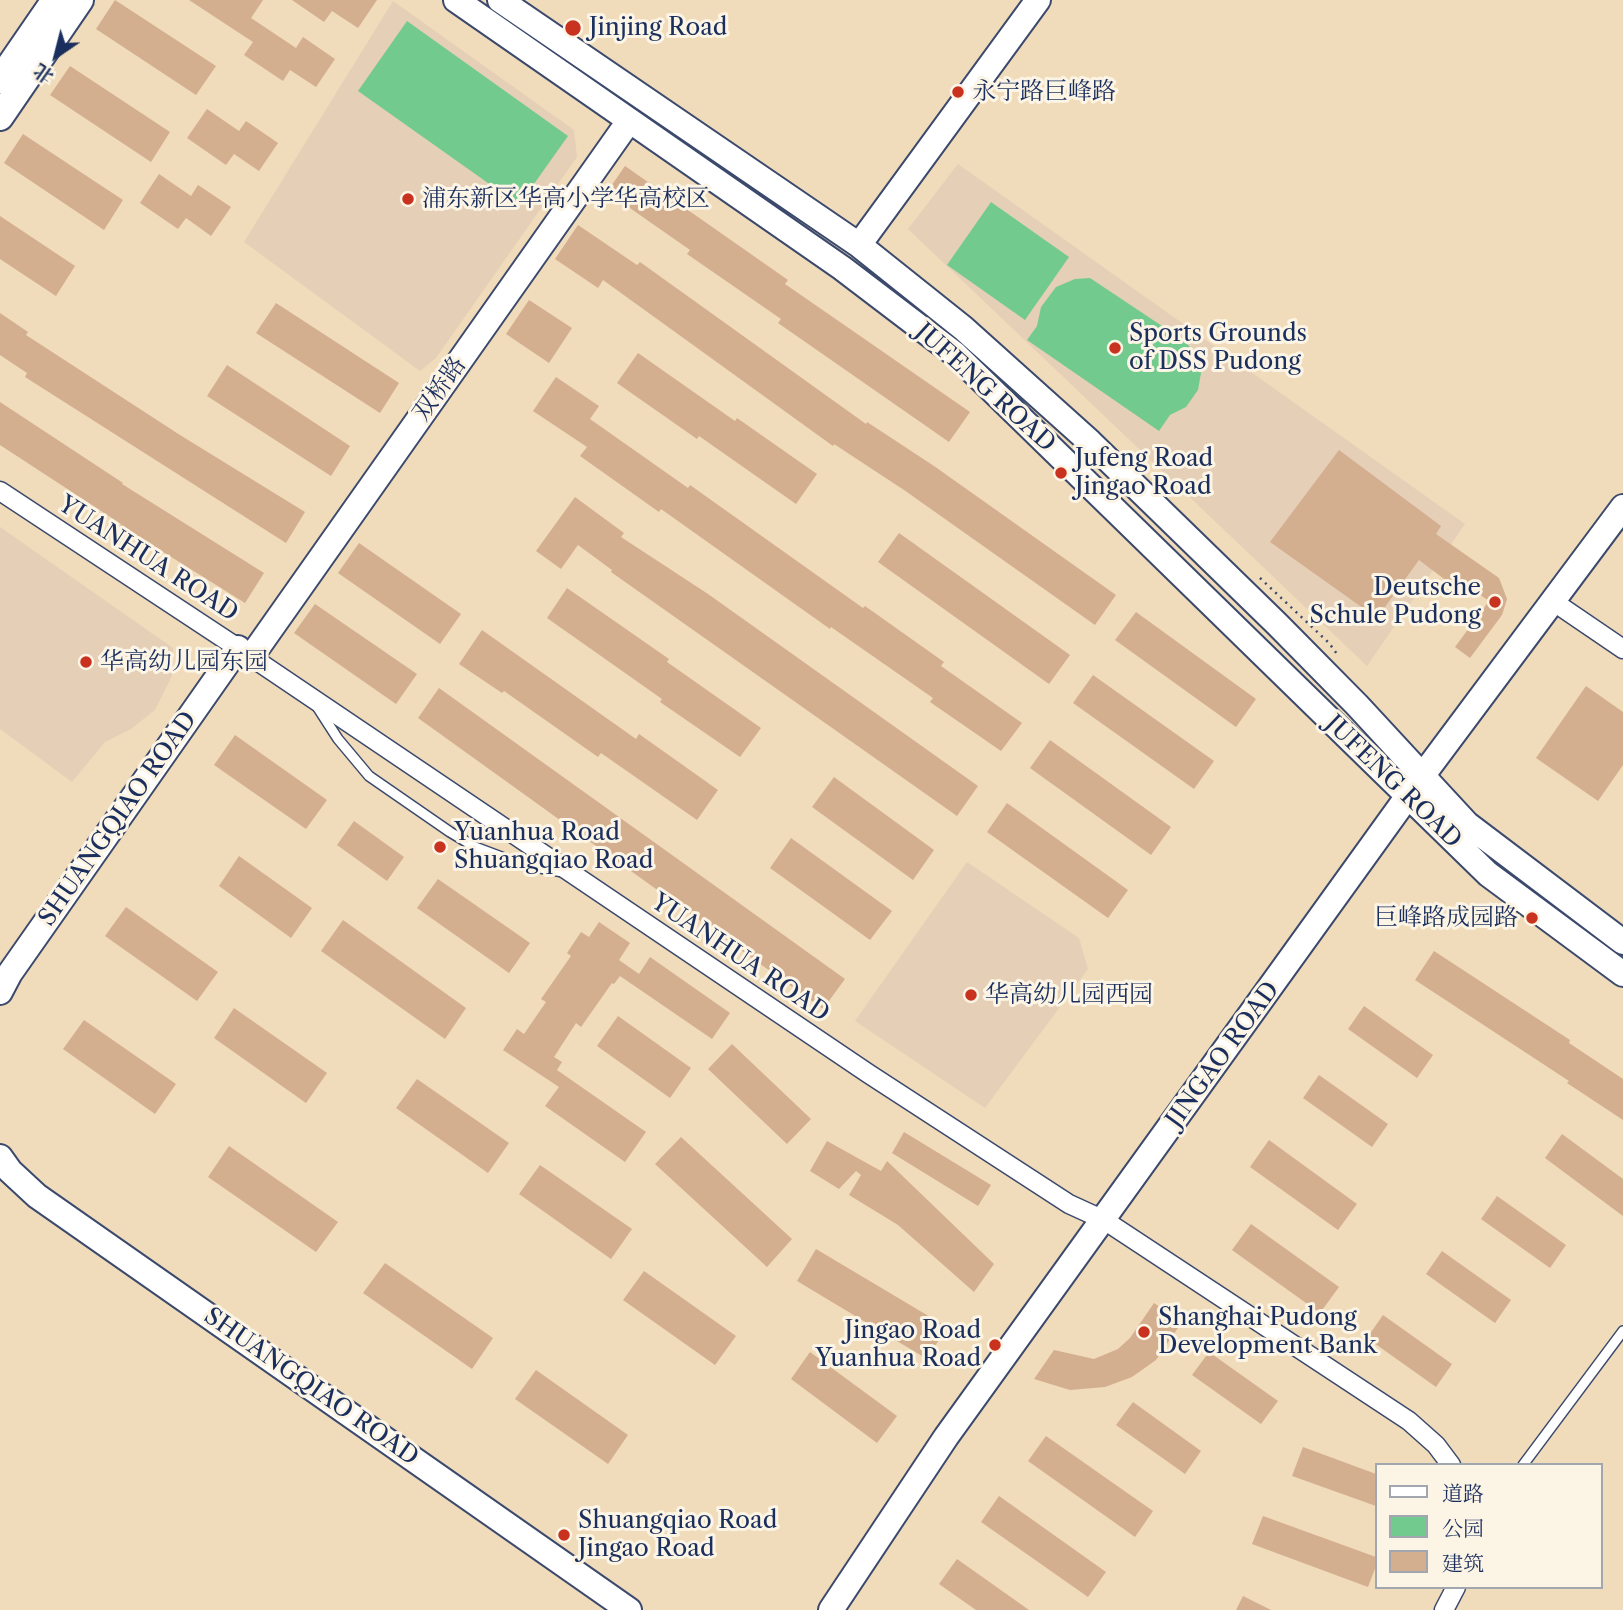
<!DOCTYPE html>
<html>
<head>
<meta charset="utf-8">
<style>
	body { margin:0 }
	#map { position:relative; width:1623px; height:1610px; overflow:hidden; background:#f0dbba; font-family:"Libre Caslon Text","Noto Serif SC",serif }
	canvas { display:block }
	.legend { position:absolute; left:1375px; top:1463px; width:228px; height:126px; box-sizing:border-box; background:#fcf5e5; border:2px solid #a2a6af; margin:0; padding:9px 12px; list-style:none; font-size:21px; color:#1b2f5e }
	.legend li { display:flex; align-items:center; gap:14px; height:35px }
	.legend b { width:35px; border:2px solid #a2a6af }
	.north { position:absolute; left:21px; top:21px; width:70px; height:70px; -webkit-text-stroke:5px #fcf5e5; paint-order:stroke; rotate:215deg; font-size:19px; font-weight:700; line-height:28px; text-align:center; color:#1b2f5e }
	.north::after { content:''; display:block; margin:auto; width:24px; height:32px; background:#1b2f5e; clip-path:polygon(50% 0,100% 100%,50% 72%,0 100%) }
</style>
</head>
<body>
<div id="map">
<canvas width="1623" height="1610"></canvas>
<ul class="legend">
<li><b style="height:9px;background:#fff"></b>道路</li>
<li><b style="height:19px;background:#73ca8f"></b>公园</li>
<li><b style="height:19px;background:#d3af8f"></b>建筑</li>
</ul>
<div class="north">北</div>
</div>
<script>
const context = document.querySelector('canvas').getContext('2d');
context.lineJoin = 'round';
function fill(path, color) { context.fillStyle = color; context.fill(path, 'evenodd'); }
const toPath = rows => new Path2D(rows.map(r => 'M' + r).join(''));
function strokePath(path, color, width, dash) { context.strokeStyle = color; context.lineWidth = width; context.lineCap = dash ? 'butt' : 'round'; context.setLineDash(dash || []); context.stroke(path); }
function write(font, color, halo, rows, align = 'center') {
  context.font = font + ' "Libre Caslon Text","Noto Serif SC",serif'; context.lineWidth = 6; context.setLineDash([]); context.textBaseline = 'middle'; context.strokeStyle = halo; context.fillStyle = color; for (const [text, x, y, turn = 0] of rows) {
    context.save(); context.translate(x, y); context.rotate((+turn || 0) * Math.PI / 180); context.textAlign = isNaN(turn) ? turn : align; if (halo) context.strokeText(text, 0, 0); context.fillText(text, 0, 0); context.restore();
  }
}
const built = toPath([
	[393,1,574,130,577,157,436,358,420,371,244,242],
	[958,164,1465,524,1367,666,908,229],
	[0,527,173,648,172,676,155,710,131,729,105,742,72,782,0,729],
	[967,862,1079,938,1088,969,985,1108,855,1021]
]);
const green = toPath([
	[407,21,568,136,519,205,358,91],
	[991,202,1069,257,1025,320,947,265],
	[1090,278,1183,340,1198,355,1201,373,1198,390,1186,407,1170,415,1159,431,1027,340,1037,326,1041,307,1056,287,1075,279]
]);
const building = toPath([
	[115,0,216,66,196,95,96,29],
	[189,0,263,0,251,18,296,48,303,37,335,59,316,87,290,70,283,81,244,55,253,42],
	[292,0,377,0,358,28,332,11,324,22],
	[70,66,170,132,151,162,50,95],
	[207,109,239,131,246,121,278,143,259,171,234,154,226,165,187,138],
	[23,134,123,200,104,230,4,163],
	[625,166,788,280,785,284,970,412,949,442,778,323,781,319,687,254,690,250,607,192],
	[159,174,191,196,198,185,231,207,211,236,186,218,178,229,140,203],
	[0,216,75,266,56,296,0,259],
	[578,225,637,265,640,262,866,424,867,422,934,466,1116,595,1095,625,904,490,834,444,833,446,603,280,598,288,555,259],
	[529,300,572,328,549,363,506,334],
	[276,303,399,383,380,413,256,333],
	[0,313,28,332,26,335,180,435,305,512,286,543,25,377,27,373,0,355],
	[638,353,735,421,737,418,817,474,796,504,699,436,697,439,617,383],
	[227,365,350,446,331,476,207,396],
	[556,377,599,406,590,419,688,488,690,485,863,608,865,606,944,662,941,666,1022,723,1001,751,930,702,933,698,831,627,830,629,661,509,659,512,580,456,587,447,533,411],
	[0,402,123,483,122,484,264,573,245,603,120,525,121,524,0,445],
	[1339,450,1441,526,1436,534,1499,578,1507,599,1502,615,1470,658,1455,647,1489,601,1470,588,1464,594,1419,560,1377,618,1270,542],
	[575,497,624,533,621,537,708,594,978,786,957,816,611,572,612,570,578,545,561,569,536,551],
	[899,533,1070,655,1049,684,878,562],
	[359,543,461,614,440,644,338,573],
	[567,588,669,659,667,662,761,728,740,757,660,702,662,699,547,618],
	[315,604,417,674,396,704,294,633],
	[1136,612,1256,699,1236,727,1115,640],
	[482,630,636,739,639,734,718,790,697,820,601,753,598,757,504,691,502,693,459,664],
	[1093,675,1214,761,1194,789,1073,703],
	[1586,686,1623,712,1623,765,1598,801,1536,758],
	[439,688,845,979,823,1009,418,718],
	[235,735,327,800,306,829,214,765],
	[1050,740,1171,827,1151,855,1030,768],
	[834,777,934,850,913,880,812,807],
	[1007,803,1128,890,1108,918,987,832],
	[354,821,404,857,387,881,337,845],
	[791,838,892,911,870,940,770,868],
	[239,856,312,908,291,938,219,886],
	[438,879,530,943,509,973,417,908],
	[126,907,218,972,197,1001,105,936],
	[343,920,466,1008,445,1039,321,951],
	[599,922,630,943,619,960,639,974,650,957,730,1013,712,1039,620,976,614,984,612,983,581,1027,576,1023,554,1057,562,1062,557,1070,646,1132,625,1162,545,1106,559,1087,503,1050,517,1029,524,1034,546,1002,541,999,571,956,567,953,581,932,589,937],
	[1434,951,1570,1040,1569,1043,1623,1079,1623,1120,1567,1083,1569,1081,1415,980],
	[1364,1006,1433,1055,1417,1078,1348,1029],
	[234,1008,327,1073,306,1103,214,1038],
	[618,1016,691,1068,670,1098,597,1046],
	[84,1020,176,1084,155,1114,63,1049],
	[732,1044,811,1119,787,1144,708,1069],
	[1319,1075,1388,1124,1372,1147,1303,1098],
	[417,1079,509,1143,488,1173,396,1108],
	[904,1132,991,1185,978,1206,892,1153],
	[1562,1134,1623,1179,1623,1216,1545,1158],
	[681,1137,792,1239,767,1267,655,1164],
	[1269,1140,1357,1204,1338,1230,1250,1167],
	[827,1141,881,1171,887,1161,994,1264,974,1292,898,1225,849,1195,861,1175,856,1171,839,1189,810,1171],
	[229,1146,338,1222,316,1252,208,1177],
	[540,1165,632,1229,611,1259,519,1194],
	[1497,1196,1566,1245,1550,1268,1481,1219],
	[1251,1224,1339,1287,1320,1313,1232,1250],
	[816,1249,947,1327,927,1359,797,1281],
	[1442,1251,1511,1300,1495,1323,1426,1274],
	[385,1263,493,1338,472,1369,363,1293],
	[644,1271,736,1336,715,1365,623,1300],
	[1154,1303,1182,1322,1156,1360,1132,1377,1105,1387,1070,1390,1034,1379,1054,1350,1094,1359,1118,1349,1130,1338],
	[1383,1315,1452,1364,1436,1387,1367,1338],
	[810,1352,897,1416,877,1443,791,1379],
	[1209,1352,1278,1401,1261,1424,1192,1375],
	[536,1370,628,1435,608,1464,515,1399],
	[1133,1402,1201,1451,1185,1474,1116,1425],
	[1046,1436,1153,1511,1135,1537,1028,1461],
	[1303,1447,1376,1474,1376,1506,1292,1476],
	[999,1496,1106,1572,1088,1597,981,1522],
	[1263,1516,1376,1557,1376,1566,1368,1587,1252,1544],
	[957,1559,1029,1610,976,1610,939,1584],
	[1243,1596,1271,1610,1236,1610]
]);
const path = toPath([
	[1260,578,1329,643,1337,654]
]);
const lane = toPath([
	[318,708,338,739,369,776,450,832,475,847,523,865,563,872],
	[1523,1465,1623,1331]
]);
const street = toPath([
	[0,491,238,648,869,1074,1069,1204,1104,1220,1409,1421,1436,1445,1451,1465],
	[1554,602,1623,649],
	[1444,1610,1456,1587]
]);
const secondary = toPath([
	[456,0,842,268,955,354,1488,874,1623,974],
	[500,0,859,245,963,328,1090,442,1277,624,1357,705,1467,824,1623,942],
	[859,245,1038,0],
	[251,657,629,121],
	[0,992,10,973,238,648],
	[0,1157,10,1171,37,1196,629,1610],
	[831,1610,946,1437,1423,775,1623,507]
]);
const primary = toPath([
	[0,80,55,0],
	[0,117,80,0]
]);
const markers = [
	[573,28,9,"#c8321e"],
	[958,92,7,"#c8321e"],
	[408,199,7,"#c8321e"],
	[1115,348,7,"#c8321e"],
	[1061,473,7,"#c8321e"],
	[1495,602,7,"#c8321e"],
	[86,662,7,"#c8321e"],
	[440,847,7,"#c8321e"],
	[1532,918,7,"#c8321e"],
	[971,995,7,"#c8321e"],
	[1144,1332,7,"#c8321e"],
	[995,1345,7,"#c8321e"],
	[564,1535,7,"#c8321e"]
];
const poiNames = [
	["Jinjing Road",589,28],
	["永宁路巨峰路",972,92],
	["浦东新区华高小学华高校区",422,199],
	["Sports Grounds",1129,334],
	["of DSS Pudong",1129,362],
	["Jufeng Road",1075,459],
	["Jingao Road",1075,487],
	["Deutsche",1481,588,"right"],
	["Schule Pudong",1481,616,"right"],
	["华高幼儿园东园",100,662],
	["Yuanhua Road",454,833],
	["Shuangqiao Road",454,861],
	["巨峰路成园路",1518,918,"right"],
	["华高幼儿园西园",985,995],
	["Shanghai Pudong",1158,1318],
	["Development Bank",1158,1346],
	["Jingao Road",981,1331,"right"],
	["Yuanhua Road",981,1359,"right"],
	["Shuangqiao Road",578,1521],
	["Jingao Road",578,1549]
];
const streetNames = [
	["JUFENG ROAD",985,388,42],
	["双桥路",440,389,-55],
	["YUANHUA ROAD",148,559,33],
	["JUFENG ROAD",1393,782,44],
	["SHUANGQIAO ROAD",118,819,-55],
	["YUANHUA ROAD",740,958,34],
	["JINGAO ROAD",1223,1055,-54],
	["SHUANGQIAO ROAD",311,1387,35]
];
fill(built, '#e6cfb7');
fill(green, '#73ca8f');
fill(building, '#d3af8f');
strokePath(lane, '#3b496c', 12);
strokePath(street, '#3b496c', 21);
strokePath(secondary, '#3b496c', 28);
strokePath(primary, '#3b496c', 30);
strokePath(path, '#3b496c', 2.5, [2, 5]);
strokePath(lane, '#fff', 9);
strokePath(street, '#fff', 18);
strokePath(secondary, '#fff', 24);
strokePath(primary, '#fff', 26);
for (const [x, y, r, color] of markers) { const dot = new Path2D(); dot.arc(x, y, r, 0, 2 * Math.PI); context.fillStyle = color; context.fill(dot); strokePath(dot, '#fcf5e5', 2.5); }
write('24px', '#1b2f5e', '#fcf5e5', poiNames, 'left');
write('24px', '#1b2f5e', '#fcf5e5', streetNames);
</script>
</body>
</html>
